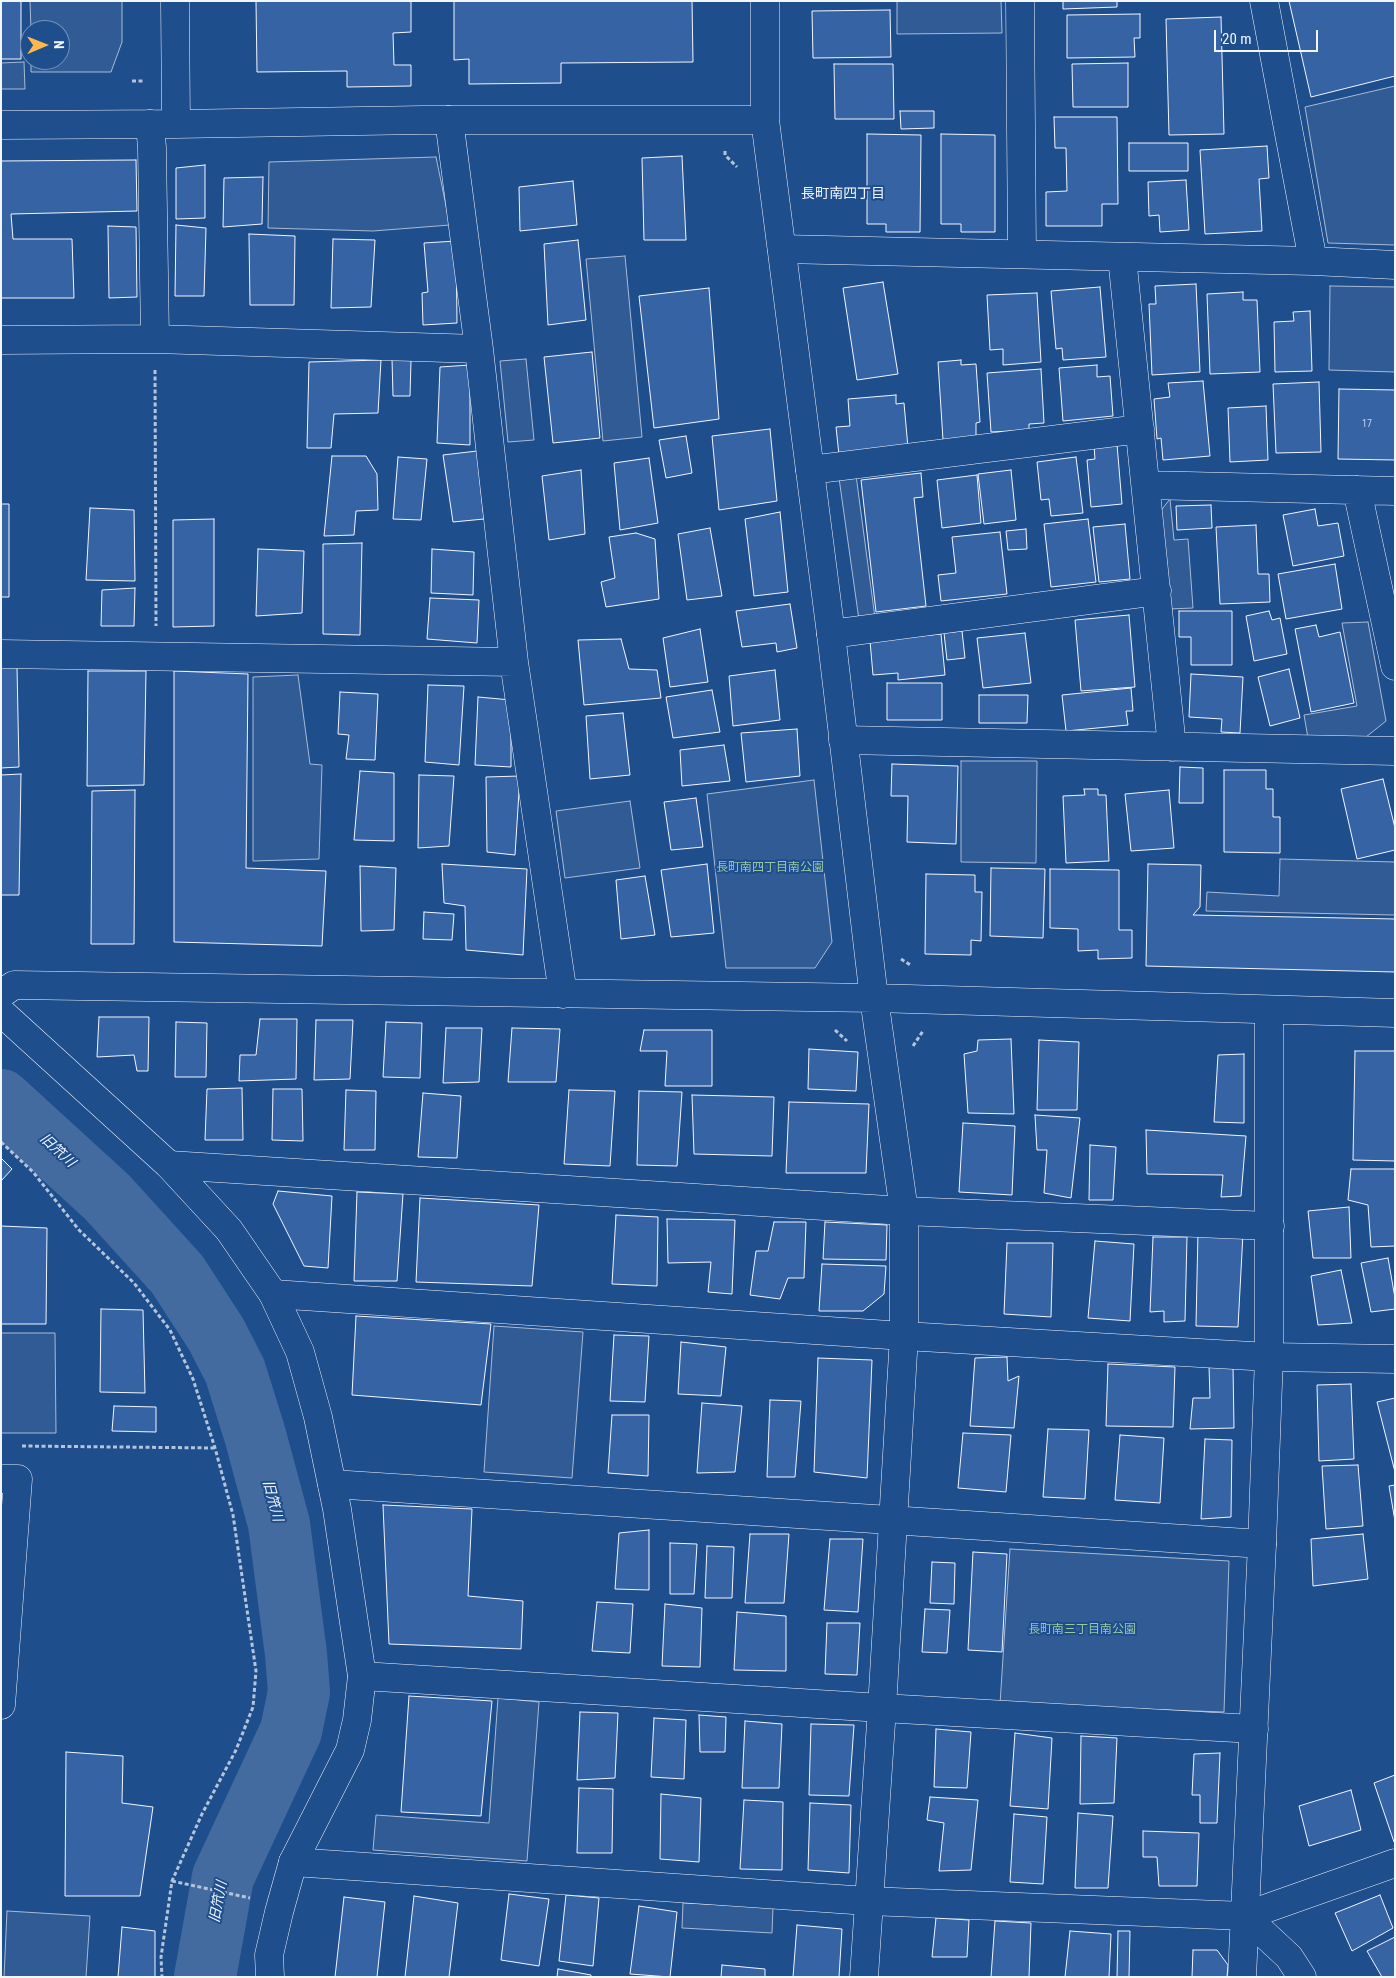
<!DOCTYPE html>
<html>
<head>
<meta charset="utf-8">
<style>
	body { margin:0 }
	#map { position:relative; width:1396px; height:1978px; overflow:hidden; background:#1f4e8c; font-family:"Roboto Condensed",sans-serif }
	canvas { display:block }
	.frame { position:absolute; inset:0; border:2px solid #f2f6ff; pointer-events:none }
	.north { position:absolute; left:20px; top:20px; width:50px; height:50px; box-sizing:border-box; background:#1f4e8c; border:1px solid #7391ba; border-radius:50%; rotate:89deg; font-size:14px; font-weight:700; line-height:20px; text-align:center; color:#f2f6ff }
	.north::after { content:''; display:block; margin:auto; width:18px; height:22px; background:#ffb74d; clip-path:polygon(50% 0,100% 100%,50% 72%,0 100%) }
	.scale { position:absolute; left:1214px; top:30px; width:104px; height:22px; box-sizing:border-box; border:2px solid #f2f6ff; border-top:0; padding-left:6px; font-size:15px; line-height:18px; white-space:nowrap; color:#f2f6ff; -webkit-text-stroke:4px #1f4e8c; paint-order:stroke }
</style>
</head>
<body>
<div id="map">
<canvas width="1396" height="1978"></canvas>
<div class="frame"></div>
<div class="north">N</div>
<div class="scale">20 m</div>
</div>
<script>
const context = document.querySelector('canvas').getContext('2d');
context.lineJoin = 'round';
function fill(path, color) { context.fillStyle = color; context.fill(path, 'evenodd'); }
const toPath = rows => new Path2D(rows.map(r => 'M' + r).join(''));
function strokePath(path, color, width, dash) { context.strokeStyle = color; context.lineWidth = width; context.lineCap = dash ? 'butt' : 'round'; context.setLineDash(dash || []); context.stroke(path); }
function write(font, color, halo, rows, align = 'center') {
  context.font = font + ' "Roboto Condensed","Noto Sans JP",sans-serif'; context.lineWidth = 4; context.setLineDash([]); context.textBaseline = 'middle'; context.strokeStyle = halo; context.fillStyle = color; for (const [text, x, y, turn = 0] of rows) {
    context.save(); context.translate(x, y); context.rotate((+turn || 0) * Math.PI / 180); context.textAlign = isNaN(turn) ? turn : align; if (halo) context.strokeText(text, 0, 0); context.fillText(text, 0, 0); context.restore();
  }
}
const built = toPath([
	[30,1,122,1,122,42,111,72,31,72,31,60,60,60,60,30,31,30,30,1],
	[897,1,1001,1,1002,33,897,34,897,1],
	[24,62,25,89,1,89,1,63,24,62],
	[1395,86,1395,245,1328,243,1305,107,1395,86],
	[436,157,450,225,373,231,268,228,269,162,436,157],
	[625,256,642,437,603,441,586,259,625,256],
	[1330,286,1395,287,1395,372,1329,370,1330,286],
	[526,359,534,440,508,442,500,361,526,359],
	[856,475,875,618,859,620,839,478,856,475],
	[1170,499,1174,540,1188,539,1193,608,1169,609,1159,513,1170,499],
	[1368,622,1386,721,1366,737,1308,738,1304,715,1357,706,1342,623,1368,622],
	[298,675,310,764,322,765,319,859,253,861,253,677,298,675],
	[961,761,1037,761,1036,863,961,862,961,761],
	[814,780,832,942,815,968,726,968,707,794,814,780],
	[630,801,640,868,565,878,556,811,630,801],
	[1280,859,1395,862,1395,915,1206,911,1207,892,1279,896,1280,859],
	[494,1326,583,1332,572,1478,484,1472,494,1326],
	[1,1333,55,1333,56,1433,1,1433,1,1333],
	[1010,1549,1229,1561,1224,1712,1000,1704,1010,1549],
	[498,1698,539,1702,527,1861,373,1850,376,1815,489,1823,498,1698],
	[683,1903,773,1907,772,1933,682,1928,683,1903],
	[7,1911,90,1916,86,1977,4,1977,7,1911]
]);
const river = toPath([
	[1,1100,107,1197,177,1274,216,1334,235,1371,255,1435,279,1524,296,1654,299,1692,291,1731,223,1877,205,1977]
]);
const building = toPath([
	[1,1,21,1,21,59,1,59,1,1],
	[256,1,411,1,411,32,393,33,394,65,411,65,411,86,347,87,347,71,257,72,256,1],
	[454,1,692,1,693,62,561,63,561,83,469,84,469,59,454,60,454,1],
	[1063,1,1117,1,1117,7,1063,9,1063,1],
	[1289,1,1395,1,1395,76,1311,97,1289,1],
	[890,10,891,57,813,58,812,11,890,10],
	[1140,14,1140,38,1134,38,1135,57,1067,58,1067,15,1140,14],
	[1221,17,1224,134,1169,135,1166,19,1221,17],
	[1128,63,1128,107,1073,107,1072,64,1128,63],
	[834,64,893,64,894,119,835,119,834,64],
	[900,111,934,111,934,128,901,129,900,111],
	[1054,117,1117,117,1118,204,1102,204,1102,226,1046,226,1046,192,1067,191,1066,148,1055,148,1054,117],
	[867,134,921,135,920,232,886,232,886,224,867,224,867,134],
	[941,134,995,135,995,232,961,232,961,224,941,224,941,134],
	[1129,143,1188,143,1188,171,1129,171,1129,143],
	[1267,146,1269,178,1259,179,1262,231,1205,234,1200,150,1267,146],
	[682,156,686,240,644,240,642,158,682,156],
	[136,160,137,211,11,214,13,239,72,239,74,298,1,298,1,161,136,160],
	[205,165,205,218,176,219,176,168,205,165],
	[263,177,262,224,223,227,224,178,263,177],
	[1186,180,1189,230,1160,232,1159,215,1149,216,1148,182,1186,180],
	[573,181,577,225,520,231,519,187,573,181],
	[176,225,206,228,204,296,175,296,176,225],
	[108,226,136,227,137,297,109,298,108,226],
	[249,234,295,236,294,305,250,305,249,234],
	[333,239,375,240,371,307,331,308,333,239],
	[578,240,586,320,548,325,544,244,578,240],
	[456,241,457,323,423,325,422,293,428,292,424,243,456,241],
	[883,282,898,374,857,380,843,288,883,282],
	[1196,284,1200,372,1152,375,1149,304,1156,304,1155,286,1196,284],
	[1100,287,1106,357,1063,360,1062,348,1056,349,1051,291,1100,287],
	[709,288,719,419,654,428,639,296,709,288],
	[1243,292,1243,300,1257,300,1260,372,1210,374,1207,294,1243,292],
	[1037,293,1041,362,1003,365,1003,349,990,350,987,295,1037,293],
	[1310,311,1312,371,1275,372,1274,322,1294,321,1293,312,1310,311],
	[592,352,600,438,553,443,544,357,592,352],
	[392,359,411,360,410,396,393,396,392,359],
	[381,360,378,413,334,414,331,448,307,448,309,362,381,360],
	[961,360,961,365,976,364,980,422,976,423,976,437,943,440,938,362,961,360],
	[470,365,470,445,437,443,440,367,470,365],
	[1097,365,1097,377,1110,376,1113,416,1063,421,1059,368,1097,365],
	[1041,369,1044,423,1029,424,1029,430,991,432,987,373,1041,369],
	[1203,381,1210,456,1163,460,1161,438,1157,439,1154,399,1170,397,1168,383,1203,381],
	[1319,382,1321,452,1276,453,1273,384,1319,382],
	[1339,389,1395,390,1395,460,1338,459,1339,389],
	[896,395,896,404,904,403,908,448,839,455,836,427,850,426,848,399,896,395],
	[1266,406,1268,460,1230,462,1228,408,1266,406],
	[770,429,777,501,719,510,712,436,770,429],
	[686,436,692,473,666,478,659,440,686,436],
	[1117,444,1122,504,1091,507,1087,460,1095,459,1094,446,1117,444],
	[477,451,484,519,453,522,443,455,477,451],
	[332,456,366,456,377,474,378,510,356,511,354,535,324,536,332,456],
	[398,457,427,459,421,520,393,519,398,457],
	[1076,457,1083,513,1051,516,1049,499,1041,500,1037,462,1076,457],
	[649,458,658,523,620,530,614,463,649,458],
	[581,470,585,534,549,540,542,476,581,470],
	[1011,470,1016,520,984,524,978,474,1011,470],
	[921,473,923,497,914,498,926,606,876,612,861,480,921,473],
	[977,475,981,523,942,528,937,480,977,475],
	[1,504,9,504,9,597,1,597,1,504],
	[1211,505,1212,528,1177,530,1176,506,1211,505],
	[90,508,134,510,135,581,86,580,90,508],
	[1315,509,1318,526,1338,523,1344,556,1293,566,1283,515,1315,509],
	[780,512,788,592,754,596,745,519,780,512],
	[214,519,214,626,173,627,173,520,214,519],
	[1088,519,1096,582,1051,587,1044,524,1088,519],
	[1125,524,1130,579,1099,582,1093,527,1125,524],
	[1256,525,1258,574,1269,574,1270,602,1220,604,1216,527,1256,525],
	[710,528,722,596,687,600,678,534,710,528],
	[1026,529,1027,549,1008,550,1006,531,1026,529],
	[1000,532,1007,594,941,601,938,575,956,573,952,537,1000,532],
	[636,533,655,539,659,599,606,607,601,582,615,578,609,537,636,533],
	[362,543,360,635,323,634,323,544,362,543],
	[258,549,304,551,302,613,256,616,258,549],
	[432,549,474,552,473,595,431,593,432,549],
	[1335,564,1342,609,1286,619,1278,574,1335,564],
	[135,588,134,626,101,626,102,590,135,588],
	[430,598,479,600,477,643,427,639,430,598],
	[790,604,797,648,777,652,776,643,742,647,736,611,790,604],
	[1179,611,1232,611,1232,665,1191,665,1191,637,1179,637,1179,611],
	[1269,611,1272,620,1280,618,1287,654,1254,661,1246,616,1269,611],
	[1129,615,1135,687,1081,691,1075,620,1129,615],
	[1316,625,1319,637,1340,632,1354,703,1311,712,1295,629,1316,625],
	[700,629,708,682,670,687,663,638,700,629],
	[962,631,965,658,947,660,944,633,962,631],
	[1025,633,1031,683,983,688,977,638,1025,633],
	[941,634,945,675,898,680,898,673,873,675,870,641,941,634],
	[621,639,629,669,657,670,661,698,584,705,578,640,621,639],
	[1,666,17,667,19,767,1,768,1,666],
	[1289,669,1300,718,1270,726,1258,677,1289,669],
	[775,670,780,720,733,726,729,676,775,670],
	[88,671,146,671,144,785,87,786,88,671],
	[174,671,248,674,246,868,326,871,322,946,174,942,174,671],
	[1191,674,1243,677,1240,733,1221,732,1222,719,1189,717,1191,674],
	[887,683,942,683,942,720,887,720,887,683],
	[428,685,464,686,459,765,425,762,428,685],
	[1131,688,1133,711,1126,711,1128,725,1066,731,1062,695,1131,688],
	[712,690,720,732,673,738,666,697,712,690],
	[340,692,378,694,375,760,346,759,349,735,338,734,340,692],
	[979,695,1028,695,1027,723,979,723,979,695],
	[478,697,511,700,511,767,475,765,478,697],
	[623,713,630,775,590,779,586,716,623,713],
	[797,729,800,776,746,782,741,733,797,729],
	[724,745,730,781,682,786,680,750,724,745],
	[892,764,958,766,956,844,907,842,908,796,891,796,892,764],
	[1180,767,1203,768,1203,803,1179,803,1180,767],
	[1224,770,1266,770,1266,789,1273,789,1273,817,1280,817,1280,853,1224,852,1224,770],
	[360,771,394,773,394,841,354,840,360,771],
	[21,774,19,895,1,895,1,775,21,774],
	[419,775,454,776,449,846,418,848,419,775],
	[520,776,515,855,487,852,486,777,520,776],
	[1383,779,1395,828,1395,850,1357,859,1341,789,1383,779],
	[1084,789,1098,789,1098,795,1106,795,1109,861,1066,863,1063,796,1085,795,1084,789],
	[135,790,134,944,91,944,92,791,135,790],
	[1169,790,1174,848,1131,851,1125,794,1169,790],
	[696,798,703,847,671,850,664,802,696,798],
	[442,864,527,869,523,955,466,950,465,906,444,903,442,864],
	[707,864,714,933,671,937,661,870,707,864],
	[1148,864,1201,865,1200,907,1193,915,1395,919,1395,972,1146,966,1148,864],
	[360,866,396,868,394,930,361,931,360,866],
	[991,868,1045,869,1043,938,990,936,991,868],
	[1050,869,1119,870,1119,930,1132,930,1132,958,1098,959,1098,950,1078,951,1078,929,1050,928,1050,869],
	[926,874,975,875,975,892,982,892,981,941,971,940,971,955,925,954,926,874],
	[645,876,655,935,621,939,616,880,645,876],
	[424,912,454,914,452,940,423,939,424,912],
	[99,1017,149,1017,148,1071,137,1071,134,1055,97,1057,99,1017],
	[260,1019,297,1019,296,1079,239,1081,240,1055,256,1055,260,1019],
	[316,1020,353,1020,350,1079,314,1080,316,1020],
	[176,1022,207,1023,206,1077,175,1077,176,1022],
	[386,1022,422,1023,420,1078,383,1077,386,1022],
	[446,1028,482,1028,479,1082,443,1083,446,1028],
	[512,1028,560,1029,556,1082,508,1082,512,1028],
	[644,1030,712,1030,712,1086,665,1086,667,1051,640,1051,644,1030],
	[1011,1039,1014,1114,968,1113,964,1054,977,1051,978,1040,1011,1039],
	[1039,1040,1079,1042,1077,1110,1037,1110,1039,1040],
	[809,1049,858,1052,856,1091,808,1089,809,1049],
	[1355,1051,1395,1051,1395,1161,1353,1160,1355,1051],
	[1244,1054,1244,1123,1214,1122,1218,1055,1244,1054],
	[242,1088,243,1140,205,1140,207,1089,242,1088],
	[273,1089,302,1089,303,1141,272,1140,273,1089],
	[346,1090,376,1091,375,1150,344,1150,346,1090],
	[569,1090,615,1091,610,1166,564,1164,569,1090],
	[639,1091,682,1092,677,1166,637,1165,639,1091],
	[423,1093,461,1096,457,1158,418,1157,423,1093],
	[692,1095,774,1097,772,1156,694,1154,692,1095],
	[789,1102,869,1104,866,1173,786,1173,789,1102],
	[1035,1115,1080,1118,1071,1198,1044,1193,1047,1150,1037,1150,1035,1115],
	[963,1123,1015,1126,1012,1195,959,1192,963,1123],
	[1146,1130,1246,1136,1241,1196,1221,1197,1223,1175,1147,1174,1146,1130],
	[1090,1145,1116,1147,1113,1200,1089,1200,1090,1145],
	[1,1158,12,1169,1,1181,1,1158],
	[1351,1169,1395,1169,1395,1246,1371,1247,1368,1205,1348,1200,1351,1169],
	[278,1191,332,1196,328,1268,304,1266,273,1204,278,1191],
	[357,1192,403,1194,397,1281,354,1281,357,1192],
	[420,1198,539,1205,532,1286,416,1282,420,1198],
	[1349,1207,1351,1258,1313,1258,1308,1211,1349,1207],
	[616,1215,658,1217,657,1286,612,1284,616,1215],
	[667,1219,735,1220,732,1294,708,1292,711,1262,668,1263,667,1219],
	[774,1222,806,1222,804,1278,788,1278,780,1299,750,1295,756,1251,768,1251,774,1222],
	[825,1222,887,1225,886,1260,823,1259,825,1222],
	[1,1226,47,1228,46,1324,1,1324,1,1226],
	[1198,1231,1243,1233,1238,1327,1196,1326,1198,1231],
	[1153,1237,1187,1237,1185,1321,1164,1322,1164,1311,1150,1312,1153,1237],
	[1095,1241,1134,1244,1130,1321,1088,1318,1095,1241],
	[1007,1243,1053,1243,1051,1317,1004,1314,1007,1243],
	[1388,1258,1395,1298,1395,1309,1371,1312,1361,1263,1388,1258],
	[822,1264,886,1266,884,1294,863,1311,819,1311,822,1264],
	[1341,1270,1352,1323,1318,1325,1311,1276,1341,1270],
	[101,1309,143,1310,145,1393,100,1392,101,1309],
	[356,1316,491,1324,481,1405,352,1395,356,1316],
	[614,1335,649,1336,645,1402,610,1401,614,1335],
	[681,1342,726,1347,721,1396,678,1394,681,1342],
	[1007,1357,1008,1381,1019,1376,1014,1428,970,1426,975,1358,1007,1357],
	[818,1358,872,1360,867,1478,814,1472,818,1358],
	[1108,1364,1175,1367,1173,1427,1106,1426,1108,1364],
	[1209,1366,1233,1366,1234,1428,1190,1429,1193,1398,1210,1398,1209,1366],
	[1351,1384,1354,1459,1319,1461,1317,1385,1351,1384],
	[1395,1398,1395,1472,1377,1402,1395,1398],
	[770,1400,801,1401,795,1477,767,1477,770,1400],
	[702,1403,742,1406,735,1472,697,1473,702,1403],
	[114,1406,156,1407,156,1432,112,1431,114,1406],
	[612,1415,649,1415,648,1476,608,1473,612,1415],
	[1048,1429,1089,1430,1085,1499,1043,1497,1048,1429],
	[963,1433,1011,1435,1006,1492,958,1488,963,1433],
	[1120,1435,1164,1438,1160,1503,1115,1500,1120,1435],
	[1205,1439,1232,1440,1231,1517,1201,1519,1205,1439],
	[1358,1465,1363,1526,1326,1529,1322,1466,1358,1465],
	[1395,1485,1395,1521,1389,1486,1395,1485],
	[383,1505,472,1509,468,1596,523,1601,521,1649,389,1644,383,1505],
	[649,1530,649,1590,615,1589,619,1533,649,1530],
	[750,1534,789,1534,784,1603,745,1603,750,1534],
	[1363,1534,1368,1579,1313,1586,1311,1539,1363,1534],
	[830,1539,863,1539,858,1612,824,1610,830,1539],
	[670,1543,697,1544,694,1594,670,1594,670,1543],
	[707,1546,734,1547,732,1598,705,1598,707,1546],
	[973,1552,1007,1554,1002,1652,968,1650,973,1552],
	[932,1562,955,1563,954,1604,930,1603,932,1562],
	[597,1602,633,1604,630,1653,592,1651,597,1602],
	[665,1604,702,1608,700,1667,662,1666,665,1604],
	[925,1609,950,1610,947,1653,922,1652,925,1609],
	[737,1612,786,1616,786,1671,734,1670,737,1612],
	[827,1623,860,1623,857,1675,825,1674,827,1623],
	[409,1696,492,1701,481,1816,401,1812,409,1696],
	[580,1712,618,1713,615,1778,577,1780,580,1712],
	[699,1715,726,1717,725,1752,700,1752,699,1715],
	[654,1718,686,1720,684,1779,651,1777,654,1718],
	[745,1721,782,1724,779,1788,742,1788,745,1721],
	[811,1724,854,1725,849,1796,809,1795,811,1724],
	[936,1729,971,1732,967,1788,934,1787,936,1729],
	[1015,1733,1052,1738,1048,1809,1010,1806,1015,1733],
	[1081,1736,1117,1738,1114,1803,1080,1804,1081,1736],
	[66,1752,123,1756,122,1803,153,1807,140,1896,65,1896,66,1752],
	[1220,1753,1217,1823,1200,1823,1200,1795,1192,1795,1194,1754,1220,1753],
	[1395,1775,1395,1842,1394,1842,1374,1783,1395,1775],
	[579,1788,613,1789,612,1853,577,1853,579,1788],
	[1351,1790,1361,1830,1309,1846,1299,1806,1351,1790],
	[661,1794,701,1798,699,1862,660,1859,661,1794],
	[930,1797,978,1800,971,1870,939,1871,944,1823,927,1820,930,1797],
	[744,1800,783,1802,782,1870,740,1869,744,1800],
	[810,1803,851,1805,849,1873,808,1870,810,1803],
	[1078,1813,1113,1816,1108,1888,1075,1888,1078,1813],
	[1014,1814,1047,1817,1043,1884,1010,1882,1014,1814],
	[1143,1831,1199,1833,1197,1886,1159,1886,1157,1857,1143,1857,1143,1831],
	[509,1894,549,1899,539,1966,501,1960,509,1894],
	[566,1895,599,1898,593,1966,559,1961,566,1895],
	[1380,1895,1393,1928,1352,1951,1335,1913,1380,1895],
	[414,1896,458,1903,449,1977,405,1977,414,1896],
	[344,1897,385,1902,377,1977,335,1977,344,1897],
	[639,1906,677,1912,670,1977,630,1974,639,1906],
	[936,1918,969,1920,967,1957,932,1957,936,1918],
	[995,1921,1031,1923,1029,1977,991,1977,995,1921],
	[797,1925,842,1929,839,1977,793,1977,797,1925],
	[122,1927,155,1931,155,1977,118,1977,122,1927],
	[1070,1931,1111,1934,1109,1977,1065,1977,1070,1931],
	[1118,1931,1130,1931,1129,1977,1117,1977,1118,1931],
	[1395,1937,1395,1977,1382,1977,1367,1951,1395,1937],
	[1193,1950,1217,1950,1228,1965,1227,1977,1192,1977,1193,1950],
	[722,1965,765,1969,765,1977,721,1977,722,1965],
	[558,1969,591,1975,591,1977,557,1977,558,1969]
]);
const path = toPath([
	[132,81,143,81],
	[725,151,725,155,737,167],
	[155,370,156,626],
	[901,959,912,966],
	[835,1030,847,1041],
	[913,1046,923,1031],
	[1,1142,33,1172,79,1230,134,1283,170,1330,193,1379,215,1448,233,1515,256,1671,253,1707,236,1750,202,1814,172,1881,161,1957,162,1977],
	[22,1446,215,1448],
	[172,1881,250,1898]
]);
const minor = toPath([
	[1020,1,1022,254],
	[1264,1,1313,261],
	[449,120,479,349,514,662,563,994],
	[150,124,152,148,155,339],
	[782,249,1313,261,1395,265],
	[1122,257,1172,747],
	[1,340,155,339,479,349],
	[810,470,1140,429],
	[1146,485,1395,491],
	[1357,490,1395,666],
	[831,634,1157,591],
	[1,654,514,662],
	[843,740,1395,751],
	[169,1165,904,1211,1270,1226],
	[273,1294,904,1336,1269,1357,1395,1359],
	[1,1479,18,1479,1,1705],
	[332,1484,1262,1544],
	[362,1676,882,1708,1254,1729],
	[293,1862,868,1901,1245,1916,1395,1863]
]);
const tertiary = toPath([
	[175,1,176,124],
	[765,1,765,120,831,634,874,998,904,1211,904,1336,882,1708,864,1977],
	[1,125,176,124,423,120,765,120],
	[1,994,14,985,874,998,1395,1013],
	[1,1012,169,1165,229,1230,273,1294,300,1352,318,1417,337,1509,362,1676,357,1720,350,1750,293,1862,279,1912,269,1955,270,1977],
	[1245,1916,1289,1957,1302,1977],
	[1242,1977,1262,1544,1269,1357,1269,1010]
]);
const numberNames = [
	["17",1367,424]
];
const parkNames = [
	["長町南四丁目南公園",770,868],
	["長町南三丁目南公園",1082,1630]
];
const neighbourhoodNames = [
	["長町南四丁目",843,194]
];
const waterNames = [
	["旧笊川",57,1151,43],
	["旧笊川",272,1501,75],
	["旧笊川",219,1902,-79]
];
fill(built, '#305b95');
strokePath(built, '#a8bbd7', 1);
strokePath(river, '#446ba0', 62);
fill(building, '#3563a3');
strokePath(building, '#f2f6ff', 1);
strokePath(minor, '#f2f6ff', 29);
strokePath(tertiary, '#f2f6ff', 29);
strokePath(path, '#b3c4dc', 3, [4, 2.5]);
strokePath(minor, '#1f4e8c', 28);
strokePath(tertiary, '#1f4e8c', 28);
write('10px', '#c3d1e8', null, numberNames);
write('12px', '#97c8a6', '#1f4e8c', parkNames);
write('14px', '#f2f6ff', '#1f4e8c', neighbourhoodNames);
write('italic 14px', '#f2f6ff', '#1f4e8c', waterNames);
</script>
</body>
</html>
